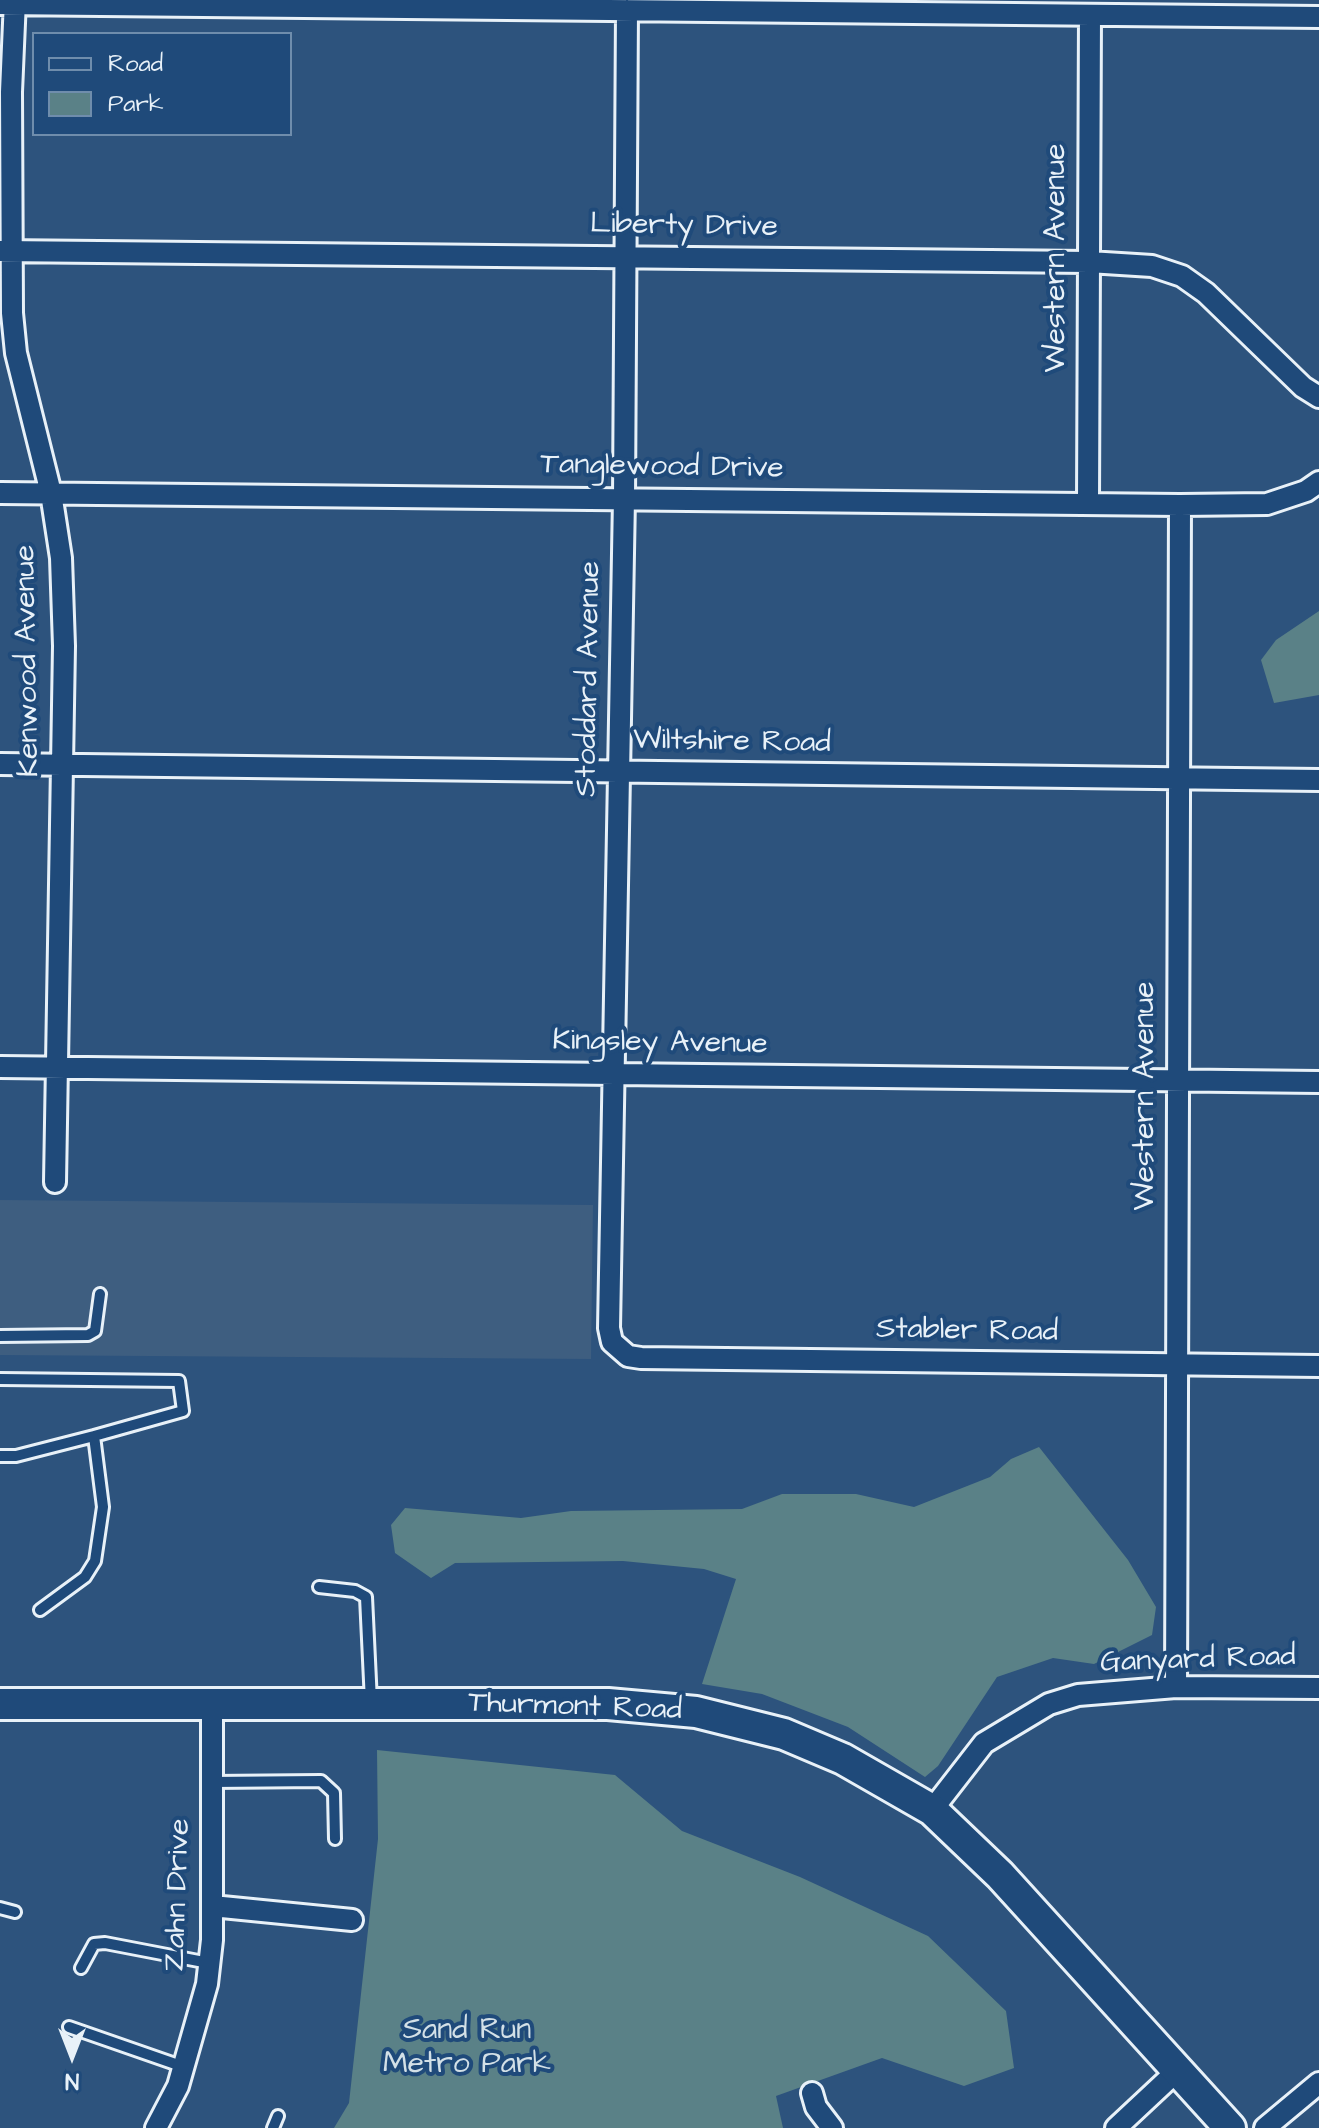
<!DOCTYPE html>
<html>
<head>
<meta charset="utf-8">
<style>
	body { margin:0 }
	#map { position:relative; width:1319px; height:2128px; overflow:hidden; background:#2d537d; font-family:"Architects Daughter",sans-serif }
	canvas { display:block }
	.legend { position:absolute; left:32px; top:32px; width:260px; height:104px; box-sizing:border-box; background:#1f4a7a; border:2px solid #6f8dac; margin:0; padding:10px 14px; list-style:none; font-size:24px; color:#e8f1f8 }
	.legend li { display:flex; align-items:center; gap:16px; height:40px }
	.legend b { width:40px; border:2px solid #6f8dac }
	.north { position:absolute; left:32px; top:2016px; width:80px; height:80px; -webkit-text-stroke:6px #1f4a7a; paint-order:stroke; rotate:180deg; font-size:22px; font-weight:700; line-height:32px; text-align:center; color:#e8f1f8 }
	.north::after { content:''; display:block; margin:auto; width:28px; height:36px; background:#e8f1f8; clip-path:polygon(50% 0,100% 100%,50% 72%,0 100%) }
</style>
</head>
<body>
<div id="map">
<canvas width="1319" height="2128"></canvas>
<ul class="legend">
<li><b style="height:10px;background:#1f4a7a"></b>Road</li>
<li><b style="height:22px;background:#5a8187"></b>Park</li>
</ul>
<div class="north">N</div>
</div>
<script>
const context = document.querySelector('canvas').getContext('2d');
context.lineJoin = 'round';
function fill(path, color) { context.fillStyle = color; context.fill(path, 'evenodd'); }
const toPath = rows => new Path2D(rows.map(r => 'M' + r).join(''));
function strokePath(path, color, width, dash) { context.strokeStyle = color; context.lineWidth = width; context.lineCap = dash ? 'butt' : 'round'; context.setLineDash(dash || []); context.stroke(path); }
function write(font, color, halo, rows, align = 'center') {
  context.font = font + ' "Architects Daughter",sans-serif'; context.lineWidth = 8; context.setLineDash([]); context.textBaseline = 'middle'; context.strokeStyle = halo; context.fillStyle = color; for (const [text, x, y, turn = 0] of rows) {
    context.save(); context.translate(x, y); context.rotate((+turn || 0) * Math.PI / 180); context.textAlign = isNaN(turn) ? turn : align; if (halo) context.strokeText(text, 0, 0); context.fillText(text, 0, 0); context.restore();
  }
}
const built = toPath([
	[0,1200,593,1205,591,1359,0,1355]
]);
const green = toPath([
	[1319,611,1319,695,1274,703,1261,660,1276,640],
	[1039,1447,1128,1560,1156,1607,1152,1635,1094,1664,1053,1658,997,1677,938,1766,925,1777,848,1727,762,1694,702,1684,736,1579,704,1569,623,1561,455,1563,431,1578,395,1553,391,1525,405,1508,521,1518,571,1511,742,1509,782,1494,856,1494,914,1507,990,1477,1011,1459],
	[377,1750,615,1775,682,1831,800,1877,928,1936,1006,2011,1014,2068,964,2086,882,2058,776,2096,783,2128,334,2128,349,2103,378,1839]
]);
const lane = toPath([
	[0,1336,88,1335,95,1331,100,1294],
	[0,1379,179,1381,183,1411,94,1436,103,1507,95,1561,85,1577,40,1610],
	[0,1456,16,1456,94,1436],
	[319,1587,355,1591,366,1597,371,1702],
	[212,1782,321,1781,334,1793,335,1839],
	[0,1908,15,1912],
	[81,1968,94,1944,105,1943,209,1963],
	[69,2027,184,2067],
	[273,2128,278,2116]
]);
const street = toPath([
	[15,0,11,92,12,313,16,353,51,493,61,558,64,646,55,1182],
	[0,4,1319,17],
	[627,10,624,498,609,1328,612,1342,628,1356,641,1358,1319,1366],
	[0,251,1089,262,1152,266,1182,276,1206,293,1303,387,1319,397],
	[0,493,1180,505,1267,504,1306,491,1319,482],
	[1088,502,1090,15],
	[0,764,1319,780],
	[0,1067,1319,1082],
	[1176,1687,1180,505],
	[932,1810,984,1743,1049,1704,1078,1695,1176,1687,1319,1688],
	[212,1906,352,1920],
	[812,2093,816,2107,832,2128],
	[156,2128,178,2086,207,1984,212,1940,212,1704],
	[1116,2128,1177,2071],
	[1265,2128,1319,2083]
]);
const secondary = toPath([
	[0,1704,608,1704,696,1712,784,1734,843,1759,932,1810,1000,1875,1230,2128]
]);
const streetNames = [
	["Liberty Drive",684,227,1],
	["Western Avenue",1058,258,-90],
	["Tanglewood Drive",662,468,1],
	["Kenwood Avenue",29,661,-91],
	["Stoddard Avenue",590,679,-89],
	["Wiltshire Road",732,743,1],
	["Kingsley Avenue",660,1044,1],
	["Western Avenue",1147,1096,-90],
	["Stabler Road",967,1332,1],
	["Ganyard Road",1198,1661,-2],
	["Thurmont Road",575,1708,2],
	["Zahn Drive",179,1895,-88]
];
const parkNames = [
	["Sand Run",467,2032],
	["Metro Park",467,2066]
];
fill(built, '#3e5e80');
fill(green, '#5a8187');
strokePath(lane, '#e8f1f8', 16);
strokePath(street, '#e8f1f8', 26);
strokePath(secondary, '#e8f1f8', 36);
strokePath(lane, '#1f4a7a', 10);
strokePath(street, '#1f4a7a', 20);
strokePath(secondary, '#1f4a7a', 30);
write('30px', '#e8f1f8', '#1f4a7a', streetNames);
write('30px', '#d3e0e7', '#1f4a7a', parkNames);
</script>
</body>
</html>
